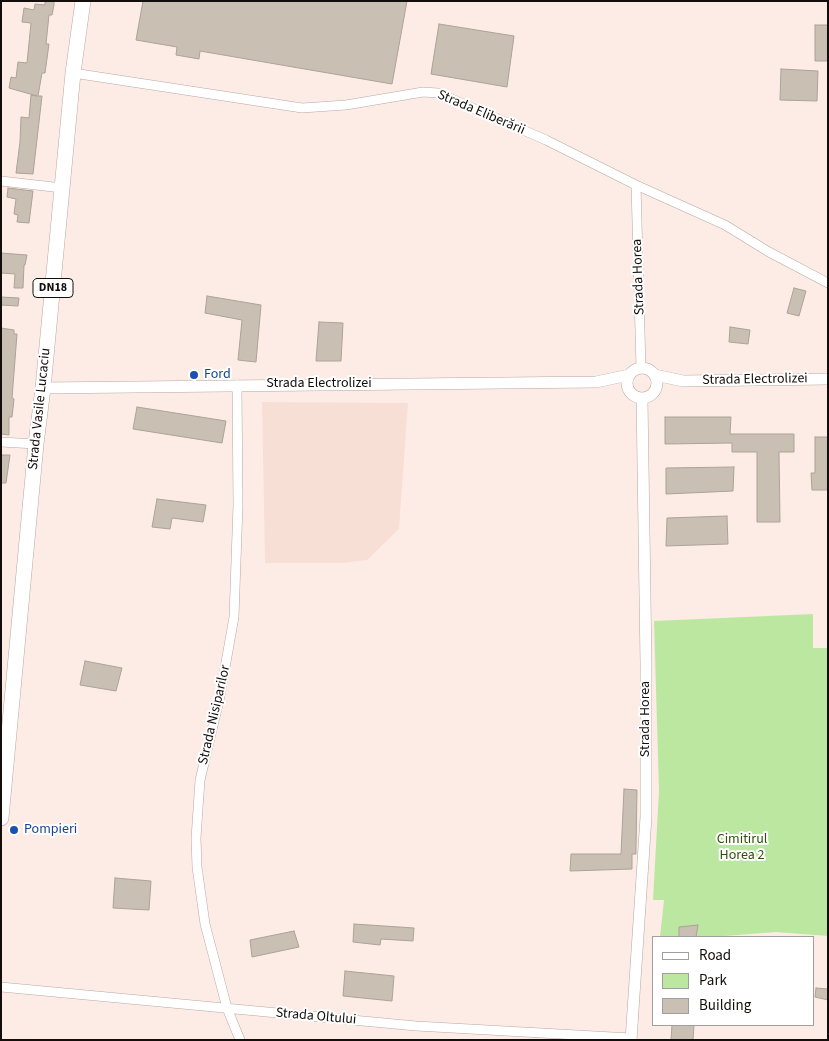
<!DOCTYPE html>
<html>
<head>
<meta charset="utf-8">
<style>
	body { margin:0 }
	#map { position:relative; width:829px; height:1041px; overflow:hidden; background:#fdece5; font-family:"Source Sans 3",sans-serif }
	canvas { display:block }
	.frame { position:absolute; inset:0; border:2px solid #130e0c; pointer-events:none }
	.legend { position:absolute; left:652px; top:936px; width:162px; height:90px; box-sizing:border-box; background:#fff; border:1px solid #a19f9e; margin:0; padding:6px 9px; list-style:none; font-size:15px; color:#130e0c }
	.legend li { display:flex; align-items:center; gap:10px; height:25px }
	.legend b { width:25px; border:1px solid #a19f9e }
</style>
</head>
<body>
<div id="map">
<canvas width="829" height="1041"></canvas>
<div class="frame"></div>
<ul class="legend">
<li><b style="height:6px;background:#fff"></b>Road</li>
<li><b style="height:14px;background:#bce7a1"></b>Park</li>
<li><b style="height:14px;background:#c9bfb2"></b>Building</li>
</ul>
</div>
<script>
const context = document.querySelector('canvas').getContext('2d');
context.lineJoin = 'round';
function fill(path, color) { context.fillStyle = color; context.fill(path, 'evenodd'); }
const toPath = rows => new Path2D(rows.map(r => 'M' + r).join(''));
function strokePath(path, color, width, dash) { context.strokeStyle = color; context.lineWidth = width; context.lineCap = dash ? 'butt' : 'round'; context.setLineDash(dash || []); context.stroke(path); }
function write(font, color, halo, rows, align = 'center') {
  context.font = font + ' "Source Sans 3",sans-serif'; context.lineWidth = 4; context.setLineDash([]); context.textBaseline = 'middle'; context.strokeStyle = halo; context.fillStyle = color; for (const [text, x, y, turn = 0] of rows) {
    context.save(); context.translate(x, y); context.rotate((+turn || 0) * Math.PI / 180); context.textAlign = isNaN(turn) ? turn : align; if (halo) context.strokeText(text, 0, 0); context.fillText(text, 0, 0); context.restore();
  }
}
const built = toPath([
	[262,402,408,403,399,529,367,560,342,563,265,563]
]);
const green = toPath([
	[813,614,813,648,828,648,828,936,776,932,712,937,660,937,664,900,653,900,659,791,654,621]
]);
const building = toPath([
	[45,1,54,1,54,5,52,15,49,15,46,44,49,44,45,73,42,73,38,96,42,96,33,174,16,173,20,142,21,117,29,118,31,95,37,96,9,88,11,77,16,78,18,62,27,63,31,23,22,22,24,8,34,10,35,4,45,5,45,1],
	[143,1,407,1,392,84,200,51,199,59,176,55,177,47,136,40,143,1],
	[439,24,514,36,507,87,431,74,439,24],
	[815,25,828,25,828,61,815,61,815,25],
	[781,69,818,71,817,101,780,100,781,69],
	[8,188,33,191,29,223,17,222,18,215,14,214,16,199,7,197,8,188],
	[1,253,27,255,25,265,24,265,23,288,14,288,15,274,1,273,1,253],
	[794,288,806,291,799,316,787,313,794,288],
	[207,296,261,305,256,362,238,360,242,320,205,313,207,296],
	[1,297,19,298,18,306,1,305,1,297],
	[319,322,343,323,341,361,316,361,319,322],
	[730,327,750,330,748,344,729,342,730,327],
	[1,328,14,330,14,334,17,334,12,398,14,399,12,417,9,417,9,435,1,434,1,328],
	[137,407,226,421,222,443,133,429,137,407],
	[665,417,731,417,730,434,794,434,794,452,779,452,780,522,757,522,757,452,732,452,732,443,665,444,665,417],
	[815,437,828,437,828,490,812,490,811,473,815,473,815,437],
	[1,455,10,455,6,483,1,483,1,455],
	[734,467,733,491,666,494,666,468,734,467],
	[157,499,206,505,203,522,172,518,170,529,152,527,157,499],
	[727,516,728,544,666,546,667,518,727,516],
	[85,661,122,668,116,691,80,685,85,661],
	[624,789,637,790,636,848,636,854,632,854,632,869,570,871,571,854,621,854,624,789],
	[115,878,151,881,149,910,113,908,115,878],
	[354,924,414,928,413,941,381,939,380,945,353,942,354,924],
	[698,925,696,937,679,937,679,927,698,925],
	[294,931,299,947,252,957,250,940,294,931],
	[345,971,394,976,392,1001,343,996,345,971],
	[816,988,828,989,828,1000,815,997,816,988],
	[672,1025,694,1025,693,1040,671,1040,672,1025]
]);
const minor = toPath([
	[73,73,302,108,346,105,423,92,438,93,546,140,636,185,725,225,769,252,828,283],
	[1,181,62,188],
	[636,185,641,368],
	[237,385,238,505,234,617,220,696,200,780,196,838,197,867,205,924,227,1008,240,1040],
	[1,442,36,444],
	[1,987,416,1026,631,1038]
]);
const tertiary = toPath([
	'627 383a15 15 0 1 1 30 0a15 15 0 1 1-30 0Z',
	[655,375,683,381,828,379],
	[43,388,596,382,629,375],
	[631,1040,646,817,646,663,642,398]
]);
const primary = toPath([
	[1,818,36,444,43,388,73,73,83,1]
]);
const markers = [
	[194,375,5,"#1a4fb4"],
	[14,830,5,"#1a4fb4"]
];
const shields = [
	[53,288,40]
];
const shieldNames = [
	["DN18",53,288]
];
const streetNames = [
	["Strada Eliberării",481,113,23],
	["Strada Horea",639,277,-92],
	["Strada Electrolizei",755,380,-1],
	["Strada Electrolizei",319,384],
	["Strada Vasile Lucaciu",40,409,-84],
	["Strada Nisiparilor",215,715,-77],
	["Strada Horea",646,719,-90],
	["Strada Oltului",316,1017,5]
];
const transitNames = [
	["Ford",204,375],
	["Pompieri",24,830]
];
const parkNames = [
	["Cimitirul",742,840],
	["Horea 2",742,856]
];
fill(built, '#f8dfd5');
fill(green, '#bce7a1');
fill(building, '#c9bfb2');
strokePath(building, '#aca296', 1);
strokePath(minor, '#b8a8a2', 10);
strokePath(tertiary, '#b8a8a2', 12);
strokePath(primary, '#b8a8a2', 16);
strokePath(minor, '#fff', 9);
strokePath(tertiary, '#fff', 11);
strokePath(primary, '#fff', 15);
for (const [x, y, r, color] of markers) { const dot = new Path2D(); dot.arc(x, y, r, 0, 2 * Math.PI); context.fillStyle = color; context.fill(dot); strokePath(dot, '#fff', 2); }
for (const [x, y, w] of shields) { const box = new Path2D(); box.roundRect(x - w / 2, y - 9.5, w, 19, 4); context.fillStyle = '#fff'; context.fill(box); strokePath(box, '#130e0c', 1); }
write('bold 12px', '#130e0c', null, shieldNames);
write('14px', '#130e0c', '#fff', streetNames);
write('14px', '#164399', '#fff', transitNames, 'left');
write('14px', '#2d5108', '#fff', parkNames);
</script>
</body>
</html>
